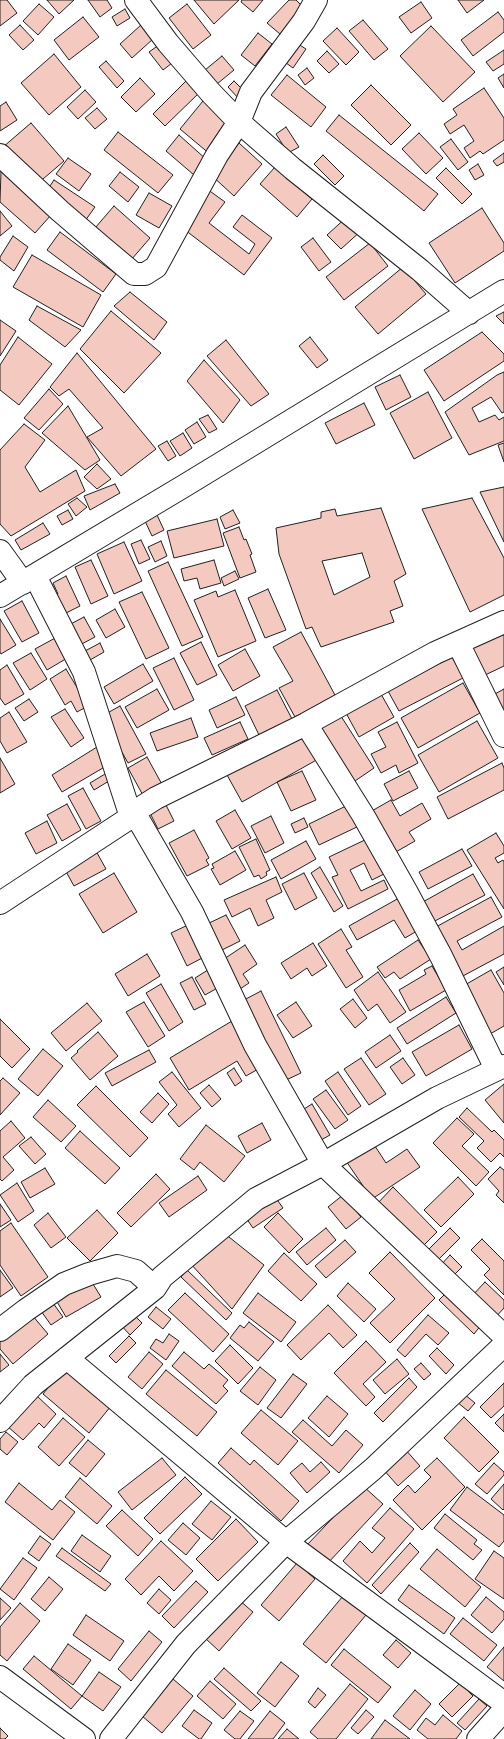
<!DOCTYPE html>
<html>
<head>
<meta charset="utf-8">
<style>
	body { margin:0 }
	canvas { display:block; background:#fff }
</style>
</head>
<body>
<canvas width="504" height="1739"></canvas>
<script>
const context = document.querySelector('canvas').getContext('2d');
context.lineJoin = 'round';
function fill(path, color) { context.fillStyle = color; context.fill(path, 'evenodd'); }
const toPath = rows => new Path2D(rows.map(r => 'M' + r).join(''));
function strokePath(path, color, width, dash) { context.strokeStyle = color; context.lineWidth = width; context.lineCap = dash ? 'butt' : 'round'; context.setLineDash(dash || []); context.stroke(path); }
const building = toPath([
	[0,0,7,0,17,13,0,26,0,0],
	[47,0,74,0,59,14,47,0],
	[88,0,107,0,112,8,100,17,88,0],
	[194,0,239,0,214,24,194,0],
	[242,0,263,0,253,12,241,2,242,0],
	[289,0,296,0,304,8,280,34,267,23,289,0],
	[458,0,484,0,467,13,458,0],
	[421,2,432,18,411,33,399,17,421,2],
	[39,4,54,17,38,35,23,21,39,4],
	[187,4,211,35,193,49,169,18,187,4],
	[125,9,130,18,117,26,112,17,125,9],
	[498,12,504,20,504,32,473,56,461,40,498,12],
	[83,17,99,37,69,60,54,40,83,17],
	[363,20,388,49,374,60,349,31,363,20],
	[20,25,34,40,23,50,9,35,20,25],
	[141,25,153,39,132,58,120,44,141,25],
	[431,26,475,72,443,102,400,56,431,26],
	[337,28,359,52,346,65,323,41,337,28],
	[258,33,272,44,255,66,241,55,258,33],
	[163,42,176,60,163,70,149,52,163,42],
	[295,42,306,49,293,68,282,60,295,42],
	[504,50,504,64,493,71,486,62,504,50],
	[327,51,339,64,329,73,317,61,327,51],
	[54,54,81,87,49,115,21,83,54,54],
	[222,56,234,70,217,84,205,70,222,56],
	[106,61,124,81,117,88,99,67,106,61],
	[307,68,314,78,305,85,298,75,307,68],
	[504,74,504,88,498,78,504,74],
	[287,75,326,107,311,127,271,95,287,75],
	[140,78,155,94,136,112,121,97,140,78],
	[187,80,200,92,165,126,153,114,187,80],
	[234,81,245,92,239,99,228,87,234,81],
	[371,85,411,125,391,145,351,105,371,85],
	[484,88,504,118,504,140,483,154,480,151,470,158,464,148,474,141,464,125,450,134,444,124,457,115,453,109,484,88],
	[85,90,96,102,78,119,67,107,85,90],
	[203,101,234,127,211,155,180,129,203,101],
	[6,102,17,120,0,131,0,106,6,102],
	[97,108,107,119,95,129,85,118,97,108],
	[339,115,438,194,424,211,326,131,339,115],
	[31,123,64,161,36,185,3,147,31,123],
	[286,127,299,147,288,153,276,134,286,127],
	[118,132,173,175,158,193,104,150,118,132],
	[419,133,443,158,426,174,402,149,419,133],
	[179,135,207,160,194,175,166,151,179,135],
	[451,139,468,162,458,170,440,147,451,139],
	[239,143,262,164,234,196,211,175,239,143],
	[504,153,504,162,497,166,493,161,504,153],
	[323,155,344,176,335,185,314,164,323,155],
	[68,158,91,174,79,191,56,174,68,158],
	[478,164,484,175,475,180,469,170,478,164],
	[275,167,312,199,297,217,260,184,275,167],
	[446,168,472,194,462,204,436,178,446,168],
	[1,171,51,215,35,233,0,202,1,171],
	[120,172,139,187,128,202,109,186,120,172],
	[54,180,95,207,85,221,44,195,54,180],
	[207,189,225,202,209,223,249,254,255,244,233,227,242,215,272,238,244,275,185,230,207,189],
	[149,193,172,206,159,228,136,215,149,193],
	[114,206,150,238,131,260,95,228,114,206],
	[482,208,504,243,504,251,455,283,429,243,482,208],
	[0,211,12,226,0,236,0,211],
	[349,215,362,230,341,249,327,235,349,215],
	[60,232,116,274,103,292,47,250,60,232],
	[13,236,28,247,14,271,0,260,0,257,13,236],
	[313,238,331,262,319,271,301,247,313,238],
	[370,243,388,266,344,300,326,277,370,243],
	[32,255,101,295,83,327,13,287,32,255],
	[403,267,426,294,378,334,355,307,403,267],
	[130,292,167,322,154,340,114,306,130,292],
	[37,306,81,330,65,347,29,320,37,306],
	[111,311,161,353,124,393,80,349,111,311],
	[504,312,504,324,496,316,504,312],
	[0,320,16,331,0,356,0,320],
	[482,332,504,354,504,361,444,401,424,370,482,332],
	[18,337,52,364,19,405,0,390,0,365,18,337],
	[310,337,328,360,317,368,299,346,310,337],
	[226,340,269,394,251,406,207,356,226,340],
	[77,353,156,449,121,476,87,437,103,428,69,389,59,396,50,387,77,353],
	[204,360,240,400,223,423,187,381,204,360],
	[504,372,504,412,502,413,491,397,472,408,479,422,495,415,499,420,504,417,504,441,469,455,445,412,497,375,504,372],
	[400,375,411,397,386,410,375,387,400,375],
	[49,389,63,404,39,430,24,418,49,389],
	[428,392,452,438,414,459,390,413,428,392],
	[364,403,375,425,336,444,325,423,364,403],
	[68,406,100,460,85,470,42,433,68,406],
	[208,415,217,429,209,433,199,419,208,415],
	[197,422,206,437,194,444,185,430,197,422],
	[24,424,45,440,25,467,40,492,76,470,85,491,11,536,0,524,0,450,24,424],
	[183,433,192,448,180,456,170,441,183,433],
	[167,441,176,456,168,461,158,446,167,441],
	[504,443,504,462,498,445,504,443],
	[97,464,111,479,97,489,84,477,97,464],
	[115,484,120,493,90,510,84,496,115,484],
	[504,487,504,542,480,492,504,487],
	[77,498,87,507,76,516,68,504,77,498],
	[472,498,504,558,504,595,470,612,422,509,472,498],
	[381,508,406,574,394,581,403,606,390,611,394,622,321,647,312,627,306,629,279,554,276,528,321,518,321,512,335,509,337,516,381,508],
	[362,553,370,577,334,595,322,561,362,553],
	[68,510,73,519,62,525,57,516,68,510],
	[233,510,240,523,225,529,220,517,233,510],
	[157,515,164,530,152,536,145,521,157,515],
	[217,519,224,546,174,558,167,531,217,519],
	[43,523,50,534,21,550,15,540,43,523],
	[239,527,244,540,246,539,252,554,250,555,256,572,240,578,223,533,239,527],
	[141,540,150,559,139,564,131,544,141,540],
	[161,541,167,556,155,562,148,547,161,541],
	[124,542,142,581,114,594,97,554,124,542],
	[91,560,108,596,91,604,75,567,91,560],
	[214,560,221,583,200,589,197,578,184,581,181,569,214,560],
	[168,562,203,637,182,646,148,571,168,562],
	[235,571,239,579,224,586,221,578,235,571],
	[66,576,80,606,58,617,49,598,58,594,53,583,66,576],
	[268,589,286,630,265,638,248,598,268,589],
	[235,590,256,641,218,657,194,600,216,591,218,597,235,590],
	[142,592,169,648,146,659,119,602,142,592],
	[22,601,39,633,22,642,4,611,22,601],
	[115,609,125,627,106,638,96,620,115,609],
	[84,617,95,637,76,647,65,627,84,617],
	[0,619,16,645,1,654,0,652,0,619],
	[504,630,504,666,483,676,469,647,504,630],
	[301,632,335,695,295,717,279,688,293,681,273,647,301,632],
	[57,637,69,657,47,670,35,649,57,637],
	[201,642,217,675,197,685,180,653,201,642],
	[100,643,104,652,90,660,85,651,100,643],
	[245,649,260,676,233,691,218,665,245,649],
	[31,653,47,679,30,690,13,663,31,653],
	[452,657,463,678,399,711,388,691,452,657],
	[174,658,194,700,174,710,153,668,174,658],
	[143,664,153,681,114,704,104,687,143,664],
	[7,665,24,694,5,705,0,698,0,670,7,665],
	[66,669,88,706,77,712,71,701,65,705,50,679,66,669],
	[463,683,480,713,418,748,401,718,463,683],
	[157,689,169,710,137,728,125,707,157,689],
	[504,689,504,710,502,711,493,695,504,689],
	[277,690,292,719,259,735,245,706,277,690],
	[381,694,394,717,359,737,346,713,381,694],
	[236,697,245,715,217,728,209,710,236,697],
	[29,699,38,712,24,721,15,708,29,699],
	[120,706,146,754,128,763,102,716,120,706],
	[65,709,84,738,71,747,51,717,65,709],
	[9,712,27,742,7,753,0,741,0,718,9,712],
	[339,713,374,768,352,783,316,728,339,713],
	[191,718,198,737,157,751,150,733,191,718],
	[477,721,498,758,439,792,418,755,477,721],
	[240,722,248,739,212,755,204,738,240,722],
	[397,722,418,763,399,773,396,765,381,773,371,754,386,747,378,732,397,722],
	[304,731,320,758,242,802,227,775,304,731],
	[97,747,108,765,62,792,52,775,97,747],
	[147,757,164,788,145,799,128,768,147,757],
	[0,758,15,784,0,793,0,758],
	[502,763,504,768,504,790,448,819,437,797,502,763],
	[110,771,114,778,94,790,90,783,110,771],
	[302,771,316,800,291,811,277,782,302,771],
	[409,771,418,788,393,801,384,784,409,771],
	[83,788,101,821,86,829,68,796,83,788],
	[391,800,400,816,422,803,431,819,409,832,415,841,394,853,370,812,391,800],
	[165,803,174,821,158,829,149,811,165,803],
	[67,804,81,830,62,841,47,815,67,804],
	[348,805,359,826,319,845,309,824,348,805],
	[235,810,251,838,232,849,216,821,235,810],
	[271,816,284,843,265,853,251,826,271,816],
	[304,818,308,827,295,833,291,824,304,818],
	[47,821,57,843,36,854,25,833,47,821],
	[194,830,209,858,206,860,209,865,187,876,169,843,194,830],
	[496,833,504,846,504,853,495,858,498,863,503,860,504,862,504,909,467,850,496,833],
	[369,838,386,873,372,880,364,863,350,870,361,891,384,880,388,889,348,909,332,877,338,875,329,857,369,838],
	[256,839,270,870,266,872,267,875,261,879,259,875,254,877,239,847,256,839],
	[306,841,316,859,281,879,271,860,306,841],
	[462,849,472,866,428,889,419,872,462,849],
	[96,851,106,869,74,886,64,868,96,851],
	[235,851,246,870,220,885,211,869,214,868,212,864,235,851],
	[320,867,343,906,334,912,311,873,320,867],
	[114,873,137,912,103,933,79,894,114,873],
	[304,873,317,898,295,910,282,884,304,873],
	[473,874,485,895,431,923,421,903,473,874],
	[276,877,282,892,266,900,274,918,258,926,250,908,232,917,224,900,276,877],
	[491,897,502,917,457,941,462,950,504,926,504,954,461,977,434,928,491,897],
	[399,898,417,931,405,938,394,920,357,940,349,926,399,898],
	[226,915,240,941,222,950,207,924,226,915],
	[190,924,206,956,187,966,171,933,190,924],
	[341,929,352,947,346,950,363,977,346,988,318,944,341,929],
	[418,940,431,959,400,979,394,972,385,978,377,967,418,940],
	[313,943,327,966,312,976,307,968,291,979,281,963,313,943],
	[245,945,257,964,243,974,249,983,240,989,221,961,245,945],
	[147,954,160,976,128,996,115,974,147,954],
	[432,966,446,990,410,1011,399,990,426,974,424,970,432,966],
	[504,967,504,985,496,972,504,967],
	[211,968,221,986,205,995,195,978,211,968],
	[491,970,504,993,504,1026,490,1034,463,986,491,970],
	[378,972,406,1012,390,1023,377,1004,368,1011,354,990,378,972],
	[192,977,206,1004,194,1010,180,983,192,977],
	[161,984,183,1022,169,1031,146,993,161,984],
	[261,991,301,1073,284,1081,244,1000,261,991],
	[446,997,456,1013,407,1044,397,1028,446,997],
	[353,999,367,1018,355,1028,340,1009,353,999],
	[144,1002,165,1036,148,1047,126,1012,144,1002],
	[296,1002,312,1026,293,1038,277,1015,296,1002],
	[87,1003,102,1021,66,1051,51,1033,87,1003],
	[0,1019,30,1049,12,1068,0,1056,0,1019],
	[232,1021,260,1068,246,1076,237,1061,189,1090,170,1058,232,1021],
	[459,1025,472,1049,426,1076,412,1052,459,1025],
	[98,1032,118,1056,90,1080,71,1058,78,1052,77,1051,98,1032],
	[390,1035,401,1051,376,1068,365,1052,390,1035],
	[43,1049,63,1066,38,1096,18,1079,43,1049],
	[149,1050,156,1062,112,1086,105,1073,149,1050],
	[361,1058,386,1094,369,1105,344,1069,361,1058],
	[403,1058,415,1075,402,1084,390,1067,403,1058],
	[234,1068,242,1081,235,1086,227,1073,234,1068],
	[172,1072,201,1108,179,1127,168,1114,177,1105,159,1082,172,1072],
	[338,1072,361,1106,348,1115,325,1081,338,1072],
	[3,1078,20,1093,0,1115,0,1081,3,1078],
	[504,1084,504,1123,485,1100,504,1084],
	[209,1085,221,1099,212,1107,200,1093,209,1085],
	[96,1086,148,1138,130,1157,77,1105,96,1086],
	[326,1090,348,1120,335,1129,313,1099,326,1090],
	[158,1093,169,1104,152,1123,140,1112,158,1093],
	[48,1100,76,1126,61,1142,33,1117,48,1100],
	[312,1104,330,1135,321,1140,304,1109,312,1104],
	[467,1108,492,1132,494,1130,504,1140,504,1157,500,1153,491,1162,477,1148,484,1141,459,1117,467,1108],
	[457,1118,474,1134,462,1146,489,1172,476,1186,433,1143,457,1118],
	[11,1121,25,1138,3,1157,14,1170,2,1181,0,1179,0,1131,11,1121],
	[262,1123,271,1140,247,1153,238,1136,262,1123],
	[206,1125,245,1156,224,1182,200,1162,194,1170,180,1159,206,1125],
	[80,1131,120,1168,105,1184,65,1148,80,1131],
	[31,1137,46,1154,35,1164,19,1146,31,1137],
	[373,1143,386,1163,407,1149,420,1167,372,1199,346,1161,373,1143],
	[500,1167,504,1170,504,1203,496,1195,499,1191,488,1179,500,1167],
	[45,1168,55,1184,30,1198,21,1182,45,1168],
	[156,1174,170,1189,131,1227,117,1213,156,1174],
	[198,1176,207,1190,169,1217,159,1203,198,1176],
	[458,1177,474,1194,441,1227,424,1210,458,1177],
	[17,1183,34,1211,18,1222,0,1195,17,1183],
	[393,1187,437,1232,420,1249,376,1205,393,1187],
	[273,1194,283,1208,253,1228,244,1215,273,1194],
	[343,1195,361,1217,346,1229,328,1207,343,1195],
	[0,1204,11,1220,0,1227,0,1204],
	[97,1210,118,1233,90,1261,67,1238,97,1210],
	[48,1213,66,1237,51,1248,34,1225,48,1213],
	[278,1213,303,1239,289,1253,264,1227,278,1213],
	[11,1223,48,1277,21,1296,0,1265,0,1231,11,1223],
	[326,1228,336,1240,307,1265,296,1252,326,1228],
	[450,1228,460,1238,437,1261,427,1251,450,1228],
	[224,1233,264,1265,232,1309,189,1262,224,1233],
	[482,1239,504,1261,504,1295,484,1275,490,1269,471,1250,482,1239],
	[345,1240,356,1252,326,1278,315,1266,345,1240],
	[390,1252,435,1298,390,1343,370,1323,395,1299,369,1273,390,1252],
	[284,1253,317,1284,301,1301,268,1271,284,1253],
	[450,1255,462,1267,451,1278,439,1267,450,1255],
	[0,1270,13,1288,0,1297,0,1270],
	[187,1270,232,1313,226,1320,181,1277,187,1270],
	[90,1279,101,1297,66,1317,56,1300,90,1279],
	[485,1282,504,1300,504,1308,494,1319,471,1297,485,1282],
	[348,1283,376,1309,364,1322,337,1296,348,1283],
	[448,1291,482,1324,474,1334,439,1300,448,1291],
	[185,1293,229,1334,213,1352,168,1310,185,1293],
	[258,1293,296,1322,281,1342,243,1313,258,1293],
	[53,1303,63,1317,51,1325,41,1311,53,1303],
	[328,1305,357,1335,343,1348,329,1333,301,1360,287,1345,328,1305],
	[156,1307,171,1319,163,1329,148,1317,156,1307],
	[131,1312,142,1323,130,1335,119,1323,131,1312],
	[32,1315,48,1334,13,1364,0,1349,0,1342,32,1315],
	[428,1315,449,1333,438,1345,426,1334,405,1357,397,1350,428,1315],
	[249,1322,274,1342,258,1361,230,1338,240,1325,244,1328,249,1322],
	[169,1334,179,1341,166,1360,150,1348,156,1339,163,1343,169,1334],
	[129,1336,136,1343,116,1363,109,1356,129,1336],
	[366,1341,386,1362,363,1384,375,1397,366,1406,334,1373,366,1341],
	[230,1345,253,1368,238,1384,215,1361,230,1345],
	[437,1348,454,1365,446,1374,429,1356,437,1348],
	[149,1352,163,1364,142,1389,128,1377,149,1352],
	[184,1352,204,1369,209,1364,228,1380,223,1386,228,1391,216,1404,172,1366,184,1352],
	[0,1354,9,1365,0,1372,0,1354],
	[397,1359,409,1374,385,1394,373,1380,397,1359],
	[421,1363,431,1374,424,1380,414,1369,421,1363],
	[260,1367,276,1380,258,1405,240,1391,260,1367],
	[64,1368,111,1406,89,1433,43,1394,64,1368],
	[166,1370,217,1412,197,1436,146,1394,166,1370],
	[293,1374,307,1384,281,1418,267,1408,293,1374],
	[409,1378,417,1387,383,1422,374,1413,409,1378],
	[504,1383,504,1406,491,1418,480,1407,504,1383],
	[464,1394,475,1403,468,1411,457,1402,464,1394],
	[36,1395,56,1414,44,1428,39,1423,23,1440,7,1426,36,1395],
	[327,1396,348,1414,329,1437,308,1418,327,1396],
	[261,1410,298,1441,278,1465,241,1433,261,1410],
	[504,1414,504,1432,495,1423,504,1414],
	[464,1417,499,1452,479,1472,444,1438,464,1417],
	[63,1418,85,1437,59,1466,38,1447,63,1418],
	[303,1420,332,1446,346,1430,363,1445,339,1473,292,1432,303,1420],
	[6,1432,18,1442,7,1455,0,1449,0,1439,6,1432],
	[88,1440,105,1454,86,1477,69,1463,88,1440],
	[231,1448,250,1465,254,1460,299,1501,281,1521,218,1463,231,1448],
	[404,1448,420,1466,398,1486,382,1468,404,1448],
	[162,1458,176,1475,132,1510,118,1492,162,1458],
	[437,1458,465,1487,422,1530,393,1500,408,1485,415,1493,431,1477,424,1470,437,1458],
	[321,1462,330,1472,307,1493,290,1473,302,1463,310,1472,321,1462],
	[494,1463,504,1472,504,1475,487,1494,475,1484,494,1463],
	[185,1477,202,1494,160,1534,144,1518,185,1477],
	[80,1478,112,1506,97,1524,65,1497,80,1478],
	[19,1483,52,1510,60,1500,75,1512,53,1540,5,1502,19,1483],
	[504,1484,504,1509,503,1510,491,1499,504,1484],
	[363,1486,383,1504,327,1564,307,1545,363,1486],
	[467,1487,504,1515,504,1541,499,1547,450,1510,467,1487],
	[211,1501,231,1517,212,1540,192,1524,211,1501],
	[390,1508,414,1529,367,1583,343,1561,360,1541,372,1553,385,1538,372,1528,390,1508],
	[122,1510,153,1539,138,1556,106,1526,122,1510],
	[445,1514,477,1540,474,1544,482,1550,473,1560,434,1528,445,1514],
	[236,1519,258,1542,218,1581,196,1559,236,1519],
	[183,1523,200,1538,186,1555,168,1540,183,1523],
	[82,1535,111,1556,100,1572,71,1551,82,1535],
	[40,1536,51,1544,39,1561,28,1553,40,1536],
	[161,1541,193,1571,174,1591,159,1576,141,1595,125,1579,161,1541],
	[410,1543,419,1552,381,1594,372,1585,410,1543],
	[62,1548,111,1584,105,1591,56,1556,62,1548],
	[437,1549,481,1587,465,1607,420,1569,437,1549],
	[494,1551,504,1558,504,1599,475,1579,494,1551],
	[23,1558,37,1568,14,1600,0,1589,23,1558],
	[297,1563,315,1579,279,1621,261,1605,297,1563],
	[49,1577,63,1589,45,1611,31,1599,49,1577],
	[196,1581,208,1592,174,1628,162,1616,196,1581],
	[409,1585,455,1618,444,1634,398,1600,409,1585],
	[159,1589,171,1600,159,1614,147,1603,159,1589],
	[343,1596,366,1615,326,1663,303,1644,343,1596],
	[486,1597,504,1612,504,1619,492,1633,471,1615,486,1597],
	[0,1598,11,1608,0,1620,0,1598],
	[239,1600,253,1612,219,1651,205,1638,239,1600],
	[20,1603,40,1621,7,1661,0,1655,0,1627,20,1603],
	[86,1615,124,1641,110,1661,73,1635,86,1615],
	[463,1618,497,1645,484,1661,450,1634,463,1618],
	[149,1631,162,1642,131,1681,118,1669,149,1631],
	[396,1640,411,1653,398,1668,383,1655,396,1640],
	[68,1644,91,1660,73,1685,51,1669,68,1644],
	[504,1647,504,1681,487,1667,504,1647],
	[344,1649,391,1687,378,1703,331,1665,344,1649],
	[34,1656,82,1696,71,1709,23,1669,34,1656],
	[281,1662,299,1676,275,1707,257,1693,281,1662],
	[224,1668,261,1701,251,1711,214,1679,224,1668],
	[99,1672,121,1687,103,1711,82,1696,99,1672],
	[173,1679,193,1696,162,1733,142,1716,173,1679],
	[210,1681,236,1704,223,1719,197,1696,210,1681],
	[460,1683,473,1696,452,1717,439,1704,460,1683],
	[350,1684,368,1699,336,1739,318,1739,310,1732,350,1684],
	[318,1688,326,1695,315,1708,308,1702,318,1688],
	[415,1690,431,1704,410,1730,393,1716,415,1690],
	[479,1699,487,1706,465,1730,457,1723,479,1699],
	[194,1710,212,1723,201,1739,199,1739,182,1726,194,1710],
	[366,1710,374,1717,358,1734,351,1728,366,1710],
	[240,1711,254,1721,240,1739,235,1739,224,1730,240,1711],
	[270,1711,285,1723,273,1739,248,1739,270,1711],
	[443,1715,462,1731,456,1739,428,1739,417,1730,426,1718,435,1725,443,1715],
	[385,1720,410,1739,371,1739,385,1720],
	[0,1728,8,1736,5,1739,0,1739,0,1728],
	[287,1729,299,1739,278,1739,287,1729]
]);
const minor = toPath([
	[136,0,168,43,211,93,239,122,293,169,420,270,469,313],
	[0,155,60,211,102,247,134,274,145,274,156,267,217,155,239,122,251,92,304,21,316,0],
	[0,551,23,583],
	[35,576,84,672,131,817],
	[0,596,184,486,504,291],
	[458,643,504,736],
	[306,724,363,815,406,891,441,956,496,1069],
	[134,812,192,912,255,1045,323,1164,504,1336],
	[0,903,131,817,134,812,156,798,306,724,435,653,504,622],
	[0,1330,26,1310,64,1284,89,1274,117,1266,136,1271,155,1288],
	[67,1358,286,1542,504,1703],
	[0,1421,33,1385,155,1288,162,1277,256,1199,323,1164,437,1098,504,1066],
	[0,1677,84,1739],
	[111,1739,186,1644,286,1542,373,1469,504,1345],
	[478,1739,504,1710]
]);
fill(building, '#f3c9c0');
strokePath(building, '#222', 1);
strokePath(minor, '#222', 24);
strokePath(minor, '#fff', 22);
</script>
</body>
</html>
